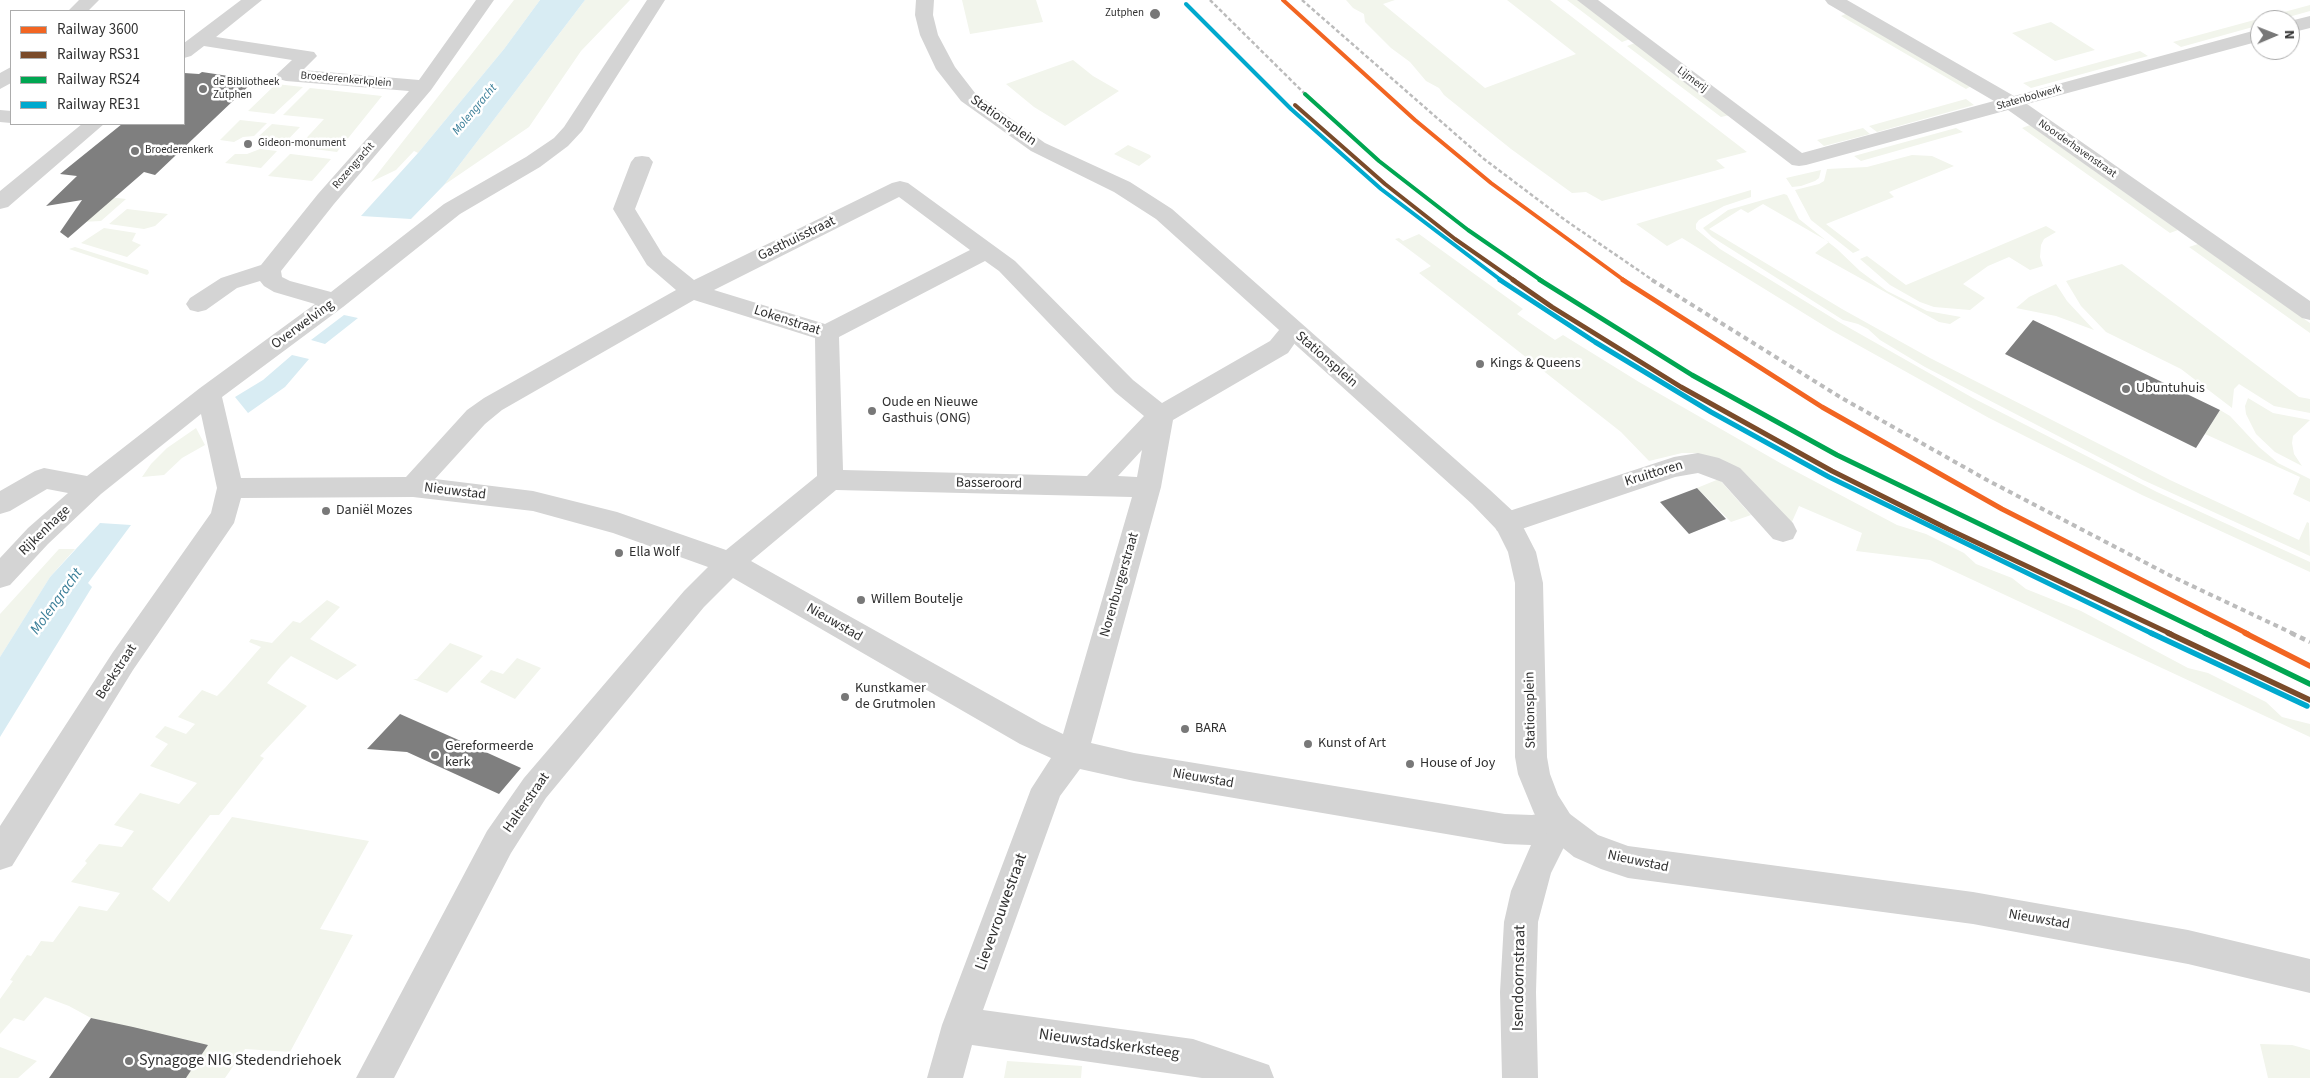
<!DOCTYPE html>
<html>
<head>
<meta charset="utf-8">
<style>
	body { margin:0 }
	#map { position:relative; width:2310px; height:1078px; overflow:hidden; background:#fff; font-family:"Source Sans 3",sans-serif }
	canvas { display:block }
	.legend { position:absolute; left:10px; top:10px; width:175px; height:115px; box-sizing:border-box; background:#fff; border:1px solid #acacac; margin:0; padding:6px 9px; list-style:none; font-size:15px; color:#303030 }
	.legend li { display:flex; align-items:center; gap:10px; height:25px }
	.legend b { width:25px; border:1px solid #acacac }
	.north { position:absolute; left:2250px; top:10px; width:50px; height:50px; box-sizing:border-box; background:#fff; border:1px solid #acacac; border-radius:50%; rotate:89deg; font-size:14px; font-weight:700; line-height:20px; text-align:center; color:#303030 }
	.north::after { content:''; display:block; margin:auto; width:18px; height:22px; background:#787878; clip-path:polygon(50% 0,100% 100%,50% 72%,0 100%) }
</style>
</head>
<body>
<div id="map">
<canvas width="2310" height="1078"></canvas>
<ul class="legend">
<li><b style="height:6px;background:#f26522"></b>Railway 3600</li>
<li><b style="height:6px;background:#7a4b2a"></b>Railway RS31</li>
<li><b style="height:6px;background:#00a651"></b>Railway RS24</li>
<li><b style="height:6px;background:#00a9ce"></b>Railway RE31</li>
</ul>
<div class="north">N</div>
</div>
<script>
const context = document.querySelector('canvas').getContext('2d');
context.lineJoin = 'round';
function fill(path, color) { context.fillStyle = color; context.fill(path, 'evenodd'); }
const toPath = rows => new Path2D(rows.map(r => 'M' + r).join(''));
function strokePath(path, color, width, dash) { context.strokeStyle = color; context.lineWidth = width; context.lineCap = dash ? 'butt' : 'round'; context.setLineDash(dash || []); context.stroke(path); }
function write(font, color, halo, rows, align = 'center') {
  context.font = font + ' "Source Sans 3",sans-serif'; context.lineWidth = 5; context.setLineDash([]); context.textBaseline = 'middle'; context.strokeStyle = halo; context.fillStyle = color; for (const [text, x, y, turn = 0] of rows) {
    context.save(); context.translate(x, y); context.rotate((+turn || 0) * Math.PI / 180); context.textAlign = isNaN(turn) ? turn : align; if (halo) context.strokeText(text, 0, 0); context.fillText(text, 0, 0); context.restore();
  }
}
const green = toPath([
	[514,0,540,0,504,49,418,153,414,151,396,170,371,182],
	[585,0,630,0,581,51,529,127,444,185],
	[962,0,1036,0,1043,22,970,34],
	[1346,0,1395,0,1383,4,1485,88,1576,54,1507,0,1550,0,1747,152,1716,160,1725,168,1602,201,1586,192,1572,193,1511,149,1444,95,1439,88,1426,81,1410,62,1391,48,1365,22,1364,14,1353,8],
	[1567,0,1578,0,1630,39,1622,42],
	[2310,5,2310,11,2278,20,2260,20,2260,25,2181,47,2173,42],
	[1848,13,1973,85,1966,89,1841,16],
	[2051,22,2095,50,2055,61,2012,33],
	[1635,43,1730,115,1721,117,1627,46],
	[2140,51,2148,56,2031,88,2023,83],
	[1073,60,1093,76,1119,91,1065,126,1034,107,1006,84],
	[276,84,303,87,274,114,248,111],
	[310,88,382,96,337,152,298,147,324,119,283,115],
	[1966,99,1974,105,1877,132,1869,126],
	[240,120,267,123,254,136,243,137,234,142,220,140],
	[272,124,300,127,280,148,264,146,263,138,259,136],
	[2030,125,2178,230,2170,233,2022,128],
	[1863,128,1870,134,1824,146,1817,140],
	[1956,128,1963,132,1861,161,1854,156],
	[1128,145,1150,155,1151,157,1139,166,1114,154],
	[260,149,277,151,261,168,225,163,235,154,247,154],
	[290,154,291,154,331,159,312,181,268,176],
	[1912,155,1932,156,1954,166,1889,192,1894,197,1826,224,1860,250,1853,253,1811,220,1795,190,1819,184,1824,181,1827,169,1867,167],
	[1821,170,1819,178,1815,181,1801,186,1792,187,1786,178],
	[1751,190,1751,197,1724,206,1699,220,1696,224,1696,229,1720,249,1839,322,1973,398,2157,492,2310,562,2310,572,2142,495,1989,418,1831,330,1682,238,1667,246,1636,224],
	[1784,194,1787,195,1799,219,1837,249,1860,271,1887,291,1927,311,1961,317,1950,324,1939,322,1815,253,1829,242,1763,204,1748,213,1741,209,1709,229,1842,309,1930,358,2170,480,2299,540,2307,522,2309,523,2310,556,2143,480,1925,367,1880,340,1868,329,1858,324,1843,320,1712,237,1703,228,1728,210],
	[109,197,126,199,101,221,81,222,101,210,98,206],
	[127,209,168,214,155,226,144,229,109,224],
	[2046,226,2056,232,2044,239,2041,245,2040,257,2043,266,2030,270,2009,257,1988,266,1963,284,1985,298,1970,310,1934,307,1920,302,1890,285,1860,259,1867,256,1906,285],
	[104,228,136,233,132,241,141,245,127,257,81,243],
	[1419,234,1523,309,1517,314,1555,340,1563,335,1639,382,1782,464,1897,525,1926,534,1964,553,1976,564,2012,578,2026,589,2081,611,2188,668,2208,673,2266,702,2282,717,2310,724,2310,737,1930,560,1856,551,1862,533,1799,506,1791,524,1744,473,1721,459,1694,453,1682,453,1649,461,1621,432,1419,273,1431,266,1395,239,1399,238,1403,241],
	[2198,244,2310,323,2310,333,2189,247],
	[75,247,148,270,149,273,147,275,69,249],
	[2122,264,2299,397,2310,399,2310,413,2274,406,2239,384,2234,389,2232,408,2181,369,2106,332,2081,306,2066,281],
	[2056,284,2067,301,2094,330,2056,316,2016,308,2029,297],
	[2248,398,2273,413,2310,420,2293,436,2292,443,2294,454,2302,466,2275,452,2256,434,2246,414,2245,406],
	[2220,410,2230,416,2259,447,2278,463,2310,479,2310,502,2293,494,2300,477,2205,434],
	[196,428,205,445,182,458,164,475,142,477,151,464,167,448],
	[1719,479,1751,515,1731,522,1697,488],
	[59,549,75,549,50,577,0,657,0,614],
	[327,600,340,607,310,639,357,665,337,680,291,656,282,665,267,683,307,706,260,756,264,758,219,815,210,815,152,889,169,902,232,817,369,841,320,929,353,935,290,1052,245,1049,225,1078,186,1078,207,1045,91,1018,69,1006,45,997,24,1021,14,1018,0,1034,0,999,13,981,10,980,27,955,31,956,41,941,53,942,79,906,107,911,120,893,71,882,87,863,85,861,99,844,122,847,134,831,114,825,140,793,179,804,197,783,150,766,168,744,155,737,165,726,186,734,195,724,178,717,202,690,217,696,225,688,261,647,249,642,251,639,272,643,293,621,300,623],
	[450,643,483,656,447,693,413,679,417,679],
	[517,658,541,668,515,699,480,682,491,670,503,674],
	[2260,1044,2292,1045,2310,1050,2310,1078,2268,1078],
	[0,1047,37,1061,18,1078,0,1078],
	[1007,1061,1082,1066,1081,1078,1004,1078]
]);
const water = toPath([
	[540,0,585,0,444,185,411,219,361,216,418,153,504,49],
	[344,315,358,318,325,344,311,340],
	[292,355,309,359,285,387,248,413,235,397,263,380],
	[100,523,131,525,88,583,92,587,0,737,0,657,50,577]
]);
const building = toPath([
	[202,72,255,80,155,175,144,172,68,238,60,232,82,200,46,206,77,176,60,174,122,124,184,124,184,73,199,74],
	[2033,320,2133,368,2220,410,2196,448,2005,354],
	[1697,488,1726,519,1689,534,1660,502],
	[400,714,490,754,521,768,499,794,407,752,367,749],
	[91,1018,133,1027,208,1045,186,1078,49,1078]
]);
const minor = toPath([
	[79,0,99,0,88,11,68,11,79,0],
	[241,0,262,0,216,37,314,52,317,56,303,70,419,80,476,0,494,0,431,90,334,204,281,271,282,277,290,281,331,292,444,204,526,157,554,138,564,127,647,0,665,0,582,131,568,146,540,167,460,214,343,307,222,397,241,478,406,477,467,410,484,398,676,290,647,265,613,209,631,162,635,157,642,156,649,157,653,162,635,209,663,255,694,280,892,183,900,181,908,183,1015,261,1133,380,1162,403,1270,341,1284,324,1292,322,1300,324,1304,330,1288,353,1173,420,1161,487,1091,743,1134,753,1505,814,1532,815,1559,810,1570,814,1575,825,1551,873,1538,922,1536,992,1538,1078,1502,1078,1500,992,1504,922,1511,891,1531,845,1505,844,1134,781,1080,769,1060,796,983,1010,1193,1039,1269,1065,1274,1078,1202,1078,972,1045,963,1078,927,1078,942,1025,1031,789,1051,758,1020,744,733,578,704,607,546,798,511,853,394,1078,356,1078,487,831,524,778,684,591,708,567,613,533,533,511,413,497,241,498,234,523,133,670,12,866,0,870,0,826,113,652,211,513,217,488,201,414,101,494,48,544,10,585,0,588,0,558,28,528,68,493,47,489,10,511,0,514,0,491,35,471,44,468,87,476,200,388,315,304,274,292,264,286,260,281,237,288,206,310,198,312,190,310,186,304,190,298,221,278,261,265,318,194,409,91,286,81,279,79,276,75,292,60,204,46,191,56,184,58,184,43,241,0],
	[899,197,970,250,825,324,714,290,899,197],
	[985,261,999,271,1115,392,1144,416,1087,476,843,470,839,337,985,261],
	[694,300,815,338,817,476,726,550,617,512,533,491,435,479,485,424,502,410,694,300],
	[1142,450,1137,477,1118,476,1142,450],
	[836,490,1132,497,1063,734,1042,724,751,561,836,490],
	[1577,0,1598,0,1802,153,1994,101,1828,4,1825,0,1847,0,2014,96,2260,29,2260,41,2027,104,2310,301,2310,320,2302,318,2008,110,1806,165,1799,166,1792,165,1577,0],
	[2310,16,2310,28,2290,33,2290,21,2310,16],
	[11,67,11,83,0,89,0,73,11,67],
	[0,110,11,111,11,123,0,122,0,110],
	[82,124,104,124,8,207,0,209,0,191,82,124],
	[1698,453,1719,458,1740,468,1793,523,1797,531,1793,539,1783,542,1773,539,1722,482,1698,473,1675,477,1507,534,1497,531,1493,523,1497,515,1674,457,1698,453]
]);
const tertiary = toPath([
	[916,0,934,0,933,15,938,35,955,67,975,93,1045,143,1130,182,1172,209,1490,490,1517,515,1536,552,1543,583,1547,757,1550,774,1558,795,1570,814,1598,835,1628,846,1973,892,2188,930,2310,959,2310,993,2188,964,1973,924,1628,878,1601,869,1574,857,1548,836,1534,813,1518,774,1515,757,1515,583,1508,552,1497,530,1472,504,1156,219,1114,192,1031,151,961,101,936,69,920,35,915,15,916,0]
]);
const railFar2 = toPath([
	[1210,0,1305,94],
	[1302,0,1484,159,1565,220,1654,281]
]);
const railFar1 = toPath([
	[1652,280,1840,397,1987,480,2171,576,2294,634]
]);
const rail = toPath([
	[2291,633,2310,642]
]);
const rail1Far2 = toPath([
	[1283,0,1415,120,1491,183,1625,281]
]);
const rail1Far1 = toPath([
	[1623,280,1822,407,2002,509,2248,634]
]);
const rail1 = toPath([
	[2245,633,2310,666]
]);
const rail2Far2 = toPath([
	[1295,105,1385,184,1455,239,1515,281]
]);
const rail2Far1 = toPath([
	[1513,280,1552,307,1681,387,1832,471,1948,529,2171,634]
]);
const rail2 = toPath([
	[2168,633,2310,700]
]);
const rail3Far2 = toPath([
	[1305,94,1379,161,1468,230,1542,281]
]);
const rail3Far1 = toPath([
	[1540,280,1692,375,1837,455,2207,634]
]);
const rail3 = toPath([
	[2205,633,2310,684]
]);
const rail4Far2 = toPath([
	[1186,4,1291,109,1381,189,1502,281]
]);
const rail4Far1 = toPath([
	[1500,280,1595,342,1711,412,1829,477,2153,634]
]);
const rail4 = toPath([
	[2151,633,2307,706]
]);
const markers = [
	[1155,14,6,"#787878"],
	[203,89,5,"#787878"],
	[248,144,5,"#787878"],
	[135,151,5,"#787878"],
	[1480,364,5,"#787878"],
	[2126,389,5,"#787878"],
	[872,411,5,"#787878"],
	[326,511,5,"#787878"],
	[619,553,5,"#787878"],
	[861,600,5,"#787878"],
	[845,697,5,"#787878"],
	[1185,729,5,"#787878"],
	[1308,744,5,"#787878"],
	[435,755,5,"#787878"],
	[1410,764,5,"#787878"],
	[129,1061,5,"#787878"]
];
const farPoinames = [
	["Zutphen",1144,14,"right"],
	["de Bibliotheek",213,83],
	["Zutphen",213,96],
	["Gideon-monument",258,144],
	["Broederenkerk",145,151]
];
const farStreetnames = [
	["Broederenkerkplein",346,80,5],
	["Lijmerij",1692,80,37],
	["Statenbolwerk",2029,98,-16],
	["Noorderhavenstraat",2077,149,35],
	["Rozengracht",354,166,-49]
];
const farWaternames = [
	["Molengracht",475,110,-50]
];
const streetNames = [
	["Stationsplein",1003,121,35],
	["Gasthuisstraat",797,239,-26],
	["Lokenstraat",787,321,18],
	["Overwelving",303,325,-36],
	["Stationsplein",1326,360,41],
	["Kruittoren",1654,474,-17],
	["Basseroord",989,484,1],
	["Nieuwstad",455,492,7],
	["Rijkenhage",45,531,-44],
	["Norenburgerstraat",1120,585,-74],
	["Nieuwstad",834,623,30],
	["Beekstraat",117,672,-57],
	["Stationsplein",1531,710,-91],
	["Nieuwstad",1203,779,10],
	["Halterstraat",527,803,-55],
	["Nieuwstad",1638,862,12],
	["Nieuwstad",2039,920,10]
];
const poiNames = [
	["Kings & Queens",1490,364],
	["Ubuntuhuis",2136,389],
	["Oude en Nieuwe",882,403],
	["Gasthuis (ONG)",882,419],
	["Daniël Mozes",336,511],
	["Ella Wolf",629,553],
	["Willem Boutelje",871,600],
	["Kunstkamer",855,689],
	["de Grutmolen",855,705],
	["BARA",1195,729],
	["Kunst of Art",1318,744],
	["Gereformeerde",445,747],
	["kerk",445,763],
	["House of Joy",1420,764]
];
const waterNames = [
	["Molengracht",57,602,-54]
];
const nearStreetnames = [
	["Lievevrouwestraat",1002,912,-70],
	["Isendoornstraat",1520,978,-89],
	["Nieuwstadskerksteeg",1109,1045,8]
];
const nearPoinames = [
	["Synagoge NIG Stedendriehoek",139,1061]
];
fill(green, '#f2f5ec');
fill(water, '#d8ecf3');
fill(building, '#7f7f7f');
fill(minor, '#d4d4d4');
fill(tertiary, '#d4d4d4');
strokePath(railFar2, '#bcbcbc', 2.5, [4, 2.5]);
strokePath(railFar1, '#bcbcbc', 4, [5, 4]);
strokePath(rail, '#bcbcbc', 4.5, [5.5, 4.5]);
strokePath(rail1Far2, '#f26522', 4);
strokePath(rail1Far1, '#f26522', 5);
strokePath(rail1, '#f26522', 5.5);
strokePath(rail2Far2, '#7a4b2a', 4);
strokePath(rail2Far1, '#7a4b2a', 5);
strokePath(rail2, '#7a4b2a', 5.5);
strokePath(rail3Far2, '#00a651', 4);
strokePath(rail3Far1, '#00a651', 5);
strokePath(rail3, '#00a651', 5.5);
strokePath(rail4Far2, '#00a9ce', 4);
strokePath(rail4Far1, '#00a9ce', 5);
strokePath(rail4, '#00a9ce', 5.5);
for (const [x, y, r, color] of markers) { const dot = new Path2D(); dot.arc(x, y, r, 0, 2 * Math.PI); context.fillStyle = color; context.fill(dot); strokePath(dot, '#fff', 2); }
write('11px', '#303030', '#fff', farPoinames, 'left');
write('11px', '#303030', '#fff', farStreetnames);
write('italic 12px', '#387d97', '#fff', farWaternames);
write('14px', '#303030', '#fff', streetNames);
write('14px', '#303030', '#fff', poiNames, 'left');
write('italic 15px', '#387d97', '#fff', waterNames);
write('16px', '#303030', '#fff', nearStreetnames);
write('16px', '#303030', '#fff', nearPoinames, 'left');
</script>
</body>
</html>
